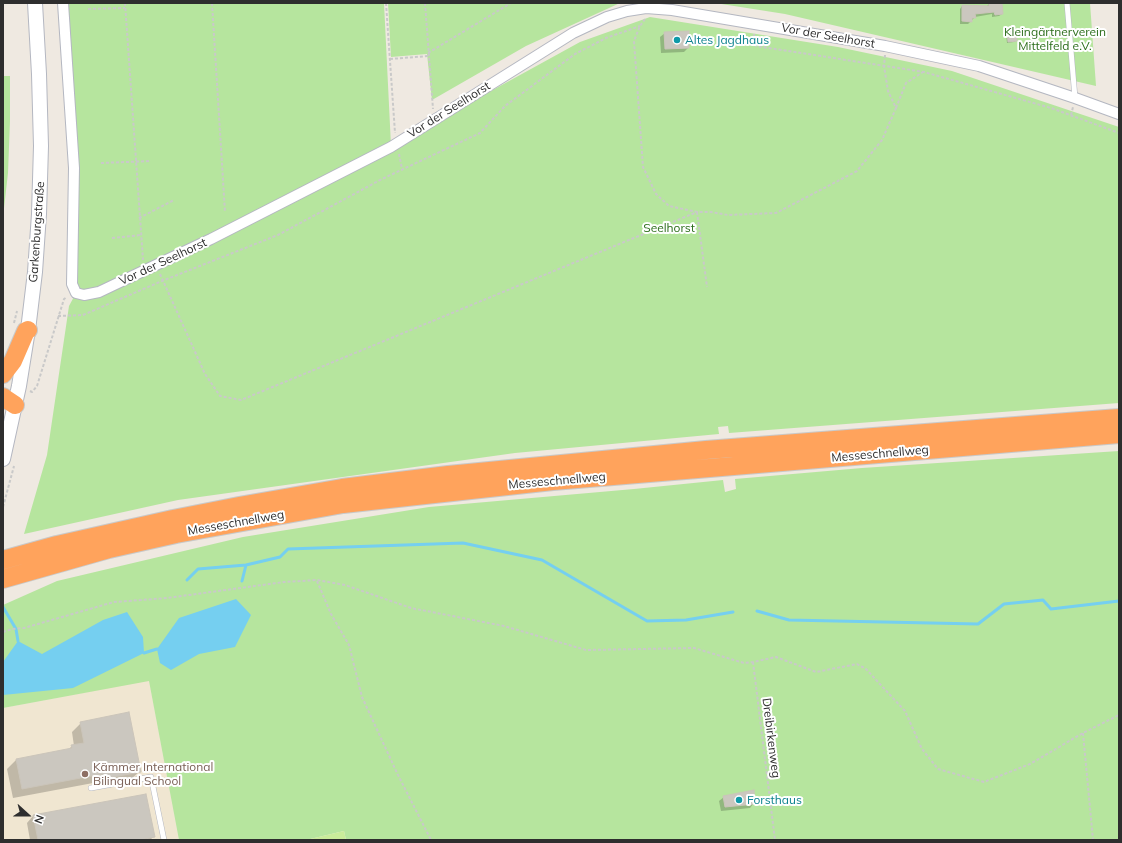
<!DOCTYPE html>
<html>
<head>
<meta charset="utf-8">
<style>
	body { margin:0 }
	#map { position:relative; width:1122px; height:843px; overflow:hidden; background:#efe9e1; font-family:Mulish,sans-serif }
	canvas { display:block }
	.frame { position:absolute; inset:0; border:4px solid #2e2e2e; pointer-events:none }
	.north { position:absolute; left:8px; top:795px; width:40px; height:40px; -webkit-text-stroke:3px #fff; paint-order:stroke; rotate:111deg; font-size:11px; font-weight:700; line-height:16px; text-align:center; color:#2e2e2e }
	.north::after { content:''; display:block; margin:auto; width:14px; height:18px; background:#2e2e2e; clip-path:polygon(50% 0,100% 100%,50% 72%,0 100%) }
</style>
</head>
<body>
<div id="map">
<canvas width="1122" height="843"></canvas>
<div class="frame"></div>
<div class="north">N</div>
</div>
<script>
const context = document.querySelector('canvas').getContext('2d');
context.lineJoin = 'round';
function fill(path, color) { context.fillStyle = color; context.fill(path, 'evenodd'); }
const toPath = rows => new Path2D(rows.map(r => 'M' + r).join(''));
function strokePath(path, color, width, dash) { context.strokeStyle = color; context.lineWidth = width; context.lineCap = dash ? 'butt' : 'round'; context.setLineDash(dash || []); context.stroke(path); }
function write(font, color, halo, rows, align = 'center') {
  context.font = font + ' Mulish,sans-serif'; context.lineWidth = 4; context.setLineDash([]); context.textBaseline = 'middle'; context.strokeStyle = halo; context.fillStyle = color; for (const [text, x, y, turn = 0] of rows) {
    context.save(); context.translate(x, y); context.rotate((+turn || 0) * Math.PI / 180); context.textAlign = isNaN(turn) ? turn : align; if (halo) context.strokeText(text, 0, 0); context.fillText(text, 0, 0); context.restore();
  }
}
const education = toPath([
	[149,680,179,840,3,840,3,708]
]);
const green = toPath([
	[63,3,384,3,391,146,580,42,650,17,838,47,952,71,1119,127,1119,403,729,433,728,426,718,427,719,434,515,453,178,500,24,534,47,455,69,306,76,293,74,168],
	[388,3,620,3,526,46,432,100,427,54,391,57],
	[715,3,1090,3,1096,86,785,14],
	[3,76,10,76,10,121,8,173,3,217],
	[1119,451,1119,840,346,840,344,831,306,840,179,840,149,681,3,708,3,605,57,581,243,537,429,507,634,489,723,480,725,492,736,489,735,479,862,468]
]);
const pitch = toPath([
	[344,831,346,840,306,840]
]);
const water = toPath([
	[236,599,251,615,235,647,199,654,171,670,160,663,157,649,179,618],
	[127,612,143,637,144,653,73,688,3,695,3,662,18,641,42,654,103,620]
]);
const shadow = toPath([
	[1001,3,1002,14,999,16,992,17,992,14,975,17,968,24,960,24,960,9,962,6,986,7,989,4],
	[1008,32,1016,41,1014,42,1007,43,1006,34],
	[665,33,688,48,684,52,661,53,660,37],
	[81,723,140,771,130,780,94,787,93,783,13,798,7,769,16,760,68,750,72,746,74,746,72,732],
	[724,797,754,803,750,808,721,811,719,801],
	[33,816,153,837,150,840,30,840,27,823]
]);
const stream = toPath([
	[187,580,198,569,246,565],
	[242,581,246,565,280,557,288,549,463,543,542,560,647,621,686,620,733,612],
	[3,607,16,629,18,641],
	[757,611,789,620,978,624,1004,604,1043,600,1051,609,1119,601],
	[144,653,157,649]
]);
const building = toPath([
	[989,3,1002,3,1003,14,995,15,994,12,975,14,976,18,972,18,972,22,962,21,962,5,989,6,989,3],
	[1016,30,1017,41,1008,42,1007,31,1016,30],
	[689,31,689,48,665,49,664,32,689,31],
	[129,712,141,772,102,779,102,774,22,789,16,759,72,748,71,745,84,743,80,722,129,712],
	[754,790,755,804,725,807,723,796,754,790],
	[146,794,155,837,140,840,38,840,33,815,146,794]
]);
const path = toPath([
	[125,3,143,260],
	[212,3,225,212],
	[386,3,395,133],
	[425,3,433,109],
	[88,9,125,8],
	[645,19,640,26,634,41,643,167,656,194,669,206,697,212,711,212,728,215,776,213,857,171,882,140,896,108,888,91,884,66,885,55],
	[754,34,756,46,924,72,1051,108,1119,133],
	[428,53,511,3],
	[390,59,429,56],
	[896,108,906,83,923,72],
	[1071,115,1073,107],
	[399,154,402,169],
	[101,163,151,161],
	[697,212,707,287],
	[139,218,174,200],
	[112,238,141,235],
	[160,274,205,374,220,396,241,400,697,212],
	[58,316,83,315,162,281,278,235,382,179,480,133,505,106,575,54,606,38,640,26],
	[14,323,17,311],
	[30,391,32,392,37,386,64,299,67,297],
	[3,507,14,466],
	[317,581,331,614,349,645,362,697,397,773,431,840],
	[3,632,12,629,24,628,114,602,167,598,284,582,317,580,345,585,411,608,504,626,586,650,694,648,744,663,753,662,776,657,816,672,857,664,866,669,905,711,922,749,938,769,984,782,1030,764,1083,733,1119,715],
	[753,662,775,840],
	[1083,733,1093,840]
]);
const lane = toPath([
	[1067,3,1075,98],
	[91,788,151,777,164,840]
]);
const street = toPath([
	[63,3,74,168,72,284,76,293,84,295,99,292,120,282,211,239,391,147,573,33,607,17,627,11,646,8,672,10,885,46,979,66,1075,98,1119,114]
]);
const secondary = toPath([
	[3,459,19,386,28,330,35,272,39,214,41,146,39,74,35,3]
]);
const highway = toPath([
	[3,374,13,361,26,331,28,330],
	[3,397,15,405],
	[3,560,57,545,173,519,239,506,342,488,448,475,706,450,1119,418],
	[3,579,109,549,176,534,343,504,553,481,1119,434]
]);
const markers = [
	[677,40,4,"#0f9aa8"],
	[85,774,4,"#8d6e63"],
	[739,800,4,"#0f9aa8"]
];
const parkNames = [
	["Kleingärtnerverein",1055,32],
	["Mittelfeld e.V.",1055,46],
	["Seelhorst",669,228]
];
const streetNames = [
	["Vor der Seelhorst",828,36,10],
	["Vor der Seelhorst",449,110,-32],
	["Garkenburgstraße",37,232,-86],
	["Vor der Seelhorst",163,262,-25],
	["Messeschnellweg",880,454,-5],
	["Messeschnellweg",557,481,-5],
	["Messeschnellweg",236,523,-10],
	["Dreibirkenweg",771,738,83]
];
const cultureNames = [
	["Altes Jagdhaus",685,40],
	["Forsthaus",747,800]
];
const educationNames = [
	["Kämmer International",93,767],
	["Bilingual School",93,781]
];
fill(education, '#f0e6d1');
fill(green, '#b6e59e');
fill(pitch, '#c9ec9a');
fill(water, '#75cff0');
fill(shadow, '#0003');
strokePath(stream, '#75cff0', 3);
fill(building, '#cbc7bf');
strokePath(building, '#cbc5ba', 1);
strokePath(lane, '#b4b7c1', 6);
strokePath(street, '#b4b7c1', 12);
strokePath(secondary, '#b4b7c1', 16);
strokePath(highway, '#c9c9c9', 20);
strokePath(path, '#c9c9c9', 2, [3, 2]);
strokePath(lane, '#fff', 5);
strokePath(street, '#fff', 10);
strokePath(secondary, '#fff', 14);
strokePath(highway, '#ffa35c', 18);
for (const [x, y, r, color] of markers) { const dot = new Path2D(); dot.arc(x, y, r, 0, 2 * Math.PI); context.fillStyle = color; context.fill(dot); strokePath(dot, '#fff', 1.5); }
write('12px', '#2c6e1b', '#fff', parkNames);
write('12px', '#2e2e2e', '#fff', streetNames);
write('12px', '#0d838f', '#fff', cultureNames, 'left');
write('12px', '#785e54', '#fff', educationNames, 'left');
</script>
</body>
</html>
